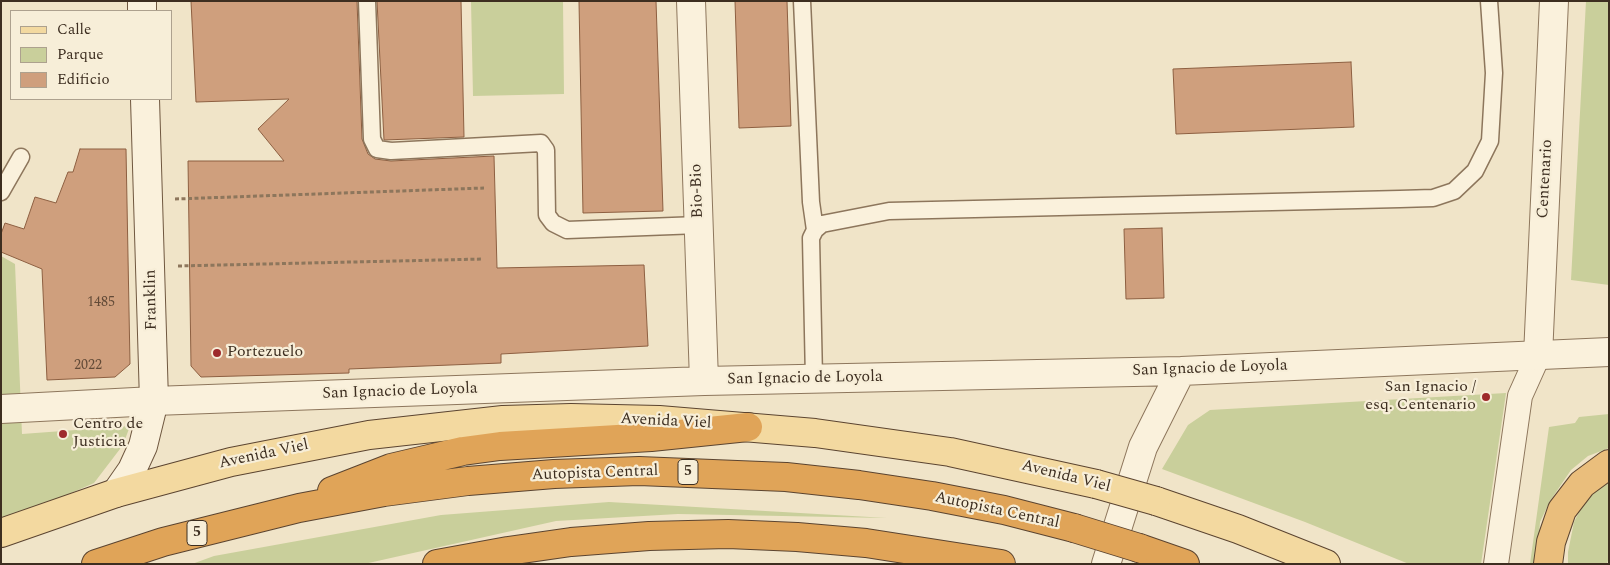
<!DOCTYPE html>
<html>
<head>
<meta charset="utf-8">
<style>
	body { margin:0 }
	#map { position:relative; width:1610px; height:565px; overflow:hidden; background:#f0e4c8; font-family:Spectral,serif }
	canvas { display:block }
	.frame { position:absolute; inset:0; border:2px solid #3d2e20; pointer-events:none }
	.legend { position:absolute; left:10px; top:10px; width:162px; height:90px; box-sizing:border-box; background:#f7eed8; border:1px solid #ada18e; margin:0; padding:6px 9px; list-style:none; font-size:15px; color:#3d2e20 }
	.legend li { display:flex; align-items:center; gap:10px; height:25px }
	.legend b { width:25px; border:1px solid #ada18e }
</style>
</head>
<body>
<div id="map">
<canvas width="1610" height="565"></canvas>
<div class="frame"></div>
<ul class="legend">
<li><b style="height:6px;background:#f3d9a0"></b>Calle</li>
<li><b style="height:14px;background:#c9cf9b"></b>Parque</li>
<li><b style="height:14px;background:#cf9f7d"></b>Edificio</li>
</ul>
</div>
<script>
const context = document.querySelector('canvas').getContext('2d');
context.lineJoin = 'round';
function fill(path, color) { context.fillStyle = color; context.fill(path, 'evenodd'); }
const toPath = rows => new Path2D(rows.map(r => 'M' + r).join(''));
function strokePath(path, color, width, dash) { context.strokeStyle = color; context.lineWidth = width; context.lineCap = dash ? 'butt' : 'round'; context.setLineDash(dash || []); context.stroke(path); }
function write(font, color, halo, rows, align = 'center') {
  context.font = font + ' Spectral,serif'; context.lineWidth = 4.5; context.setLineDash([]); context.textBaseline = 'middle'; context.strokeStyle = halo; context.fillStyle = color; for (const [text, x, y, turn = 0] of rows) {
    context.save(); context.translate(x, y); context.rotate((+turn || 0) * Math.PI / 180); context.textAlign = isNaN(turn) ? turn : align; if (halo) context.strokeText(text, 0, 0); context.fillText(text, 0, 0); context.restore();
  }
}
const green = toPath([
	[471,1,563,1,564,94,473,96],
	[1586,1,1609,1,1609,285,1571,280],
	[1,256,15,264,22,434,130,426,123,445,94,483,1,524],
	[1506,393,1481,564,1409,564,1305,522,1162,469,1188,425,1210,410],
	[1609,414,1609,448,1588,456,1571,470,1550,501,1540,522,1537,564,1530,564,1549,427,1575,423,1579,417],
	[1609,475,1609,556,1607,564,1568,564,1568,552,1574,522,1586,498],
	[609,502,887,518,678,514,556,521,364,564,192,564,214,556,441,515]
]);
const building = toPath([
	[191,1,357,1,362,139,368,154,375,159,391,161,494,156,497,268,644,265,648,346,501,354,501,363,349,369,349,373,201,377,191,366,188,161,284,161,258,129,289,99,196,102,191,1],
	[377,1,461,1,464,137,384,140,377,1],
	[579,1,656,1,663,211,583,213,579,1],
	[735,1,787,1,791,126,739,128,735,1],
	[1351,62,1354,127,1176,134,1173,69,1351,62],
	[80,149,126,149,130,364,115,377,47,380,42,269,1,252,1,234,5,223,24,229,35,197,56,203,68,172,73,172,80,149],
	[1162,228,1164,298,1126,299,1124,229,1162,228]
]);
const path = toPath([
	[175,199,484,188],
	[178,266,483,259]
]);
const service = toPath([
	[367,1,372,139,377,149,391,151,541,143,546,150,547,215,553,223,567,230,699,225],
	[802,1,811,202,815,230],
	[1,192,21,157],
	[814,379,811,238,815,230,822,224,889,211,1400,199,1433,198,1454,191,1475,171,1490,141,1494,73,1489,1]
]);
const pedestrian = toPath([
	[1496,564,1520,396,1538,356]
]);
const minor = toPath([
	[1538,356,1554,1]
]);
const tertiary = toPath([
	[691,1,704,381],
	[1,409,154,401,704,381,1181,371,1609,352],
	[1106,564,1143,447,1181,371]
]);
const secondary = toPath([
	[142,1,142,11],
	[116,493,132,470,143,446,154,401,145,99]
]);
const primary = toPath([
	[1156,501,1238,529,1326,564],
	[1,533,116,493,231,462,369,435,503,420,571,418,659,420,815,433,950,452,1096,484]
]);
const trunk = toPath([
	[1548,564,1551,542,1562,510,1582,484,1609,464]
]);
const motorway = toPath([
	[332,491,391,468,463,451,500,446,651,437,748,427],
	[1139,548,1185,564],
	[96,564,163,542,299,508,384,492,468,481,554,474,639,471,786,477,859,485,932,496,1004,510,1074,528],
	[437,564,508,551,571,542,649,536,728,534,797,537,866,543,1001,564]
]);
const primaryBridge = toPath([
	[1096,484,1156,501]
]);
const motorwayBridge = toPath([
	[1074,528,1139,548]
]);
const markers = [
	[217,353,5,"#9e2a2b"],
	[1486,397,5,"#9e2a2b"],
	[63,434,5,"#9e2a2b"]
];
const numberNames = [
	["1485",101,303],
	["2022",88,366]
];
const shields = [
	[688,472,20],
	[197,533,20]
];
const shieldNames = [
	["5",688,472],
	["5",197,533]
];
const streetNames = [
	["Centenario",1546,179,-87],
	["Bio-Bio",698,191,-92],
	["Franklin",152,300,-91],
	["San Ignacio de Loyola",1210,369,-2],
	["San Ignacio de Loyola",805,379,-1],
	["San Ignacio de Loyola",400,392,-2],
	["Avenida Viel",666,422,3],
	["Avenida Viel",264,455,-12],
	["Autopista Central",595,474,-2],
	["Avenida Viel",1066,477,14],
	["Autopista Central",997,511,12]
];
const poiNames = [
	["Portezuelo",227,353],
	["San Ignacio /",1476,388,"right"],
	["esq. Centenario",1476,406,"right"],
	["Centro de",73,425],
	["Justicia",73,443]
];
fill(green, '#c9cf9b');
fill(building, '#cf9f7d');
strokePath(building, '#8d5f41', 1);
strokePath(service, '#8d765c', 19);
strokePath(pedestrian, '#8d765c', 26);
strokePath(minor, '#8d765c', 30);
strokePath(tertiary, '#8d765c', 30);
strokePath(secondary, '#6f573f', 30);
strokePath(primary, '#5b4430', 30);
strokePath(trunk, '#5b4430', 30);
strokePath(motorway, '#5b4430', 30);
strokePath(path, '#8d765c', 3, [4, 2.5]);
strokePath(service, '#faf1dc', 16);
strokePath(pedestrian, '#faf1dc', 24);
strokePath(minor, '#faf1dc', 28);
strokePath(tertiary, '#faf1dc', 28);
strokePath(secondary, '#faf1dc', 28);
strokePath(primary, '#f3d9a0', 28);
strokePath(trunk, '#eabe7c', 28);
strokePath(motorway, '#e0a458', 28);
strokePath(primaryBridge, '#5b4430', 30, []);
strokePath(motorwayBridge, '#5b4430', 30, []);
strokePath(primaryBridge, '#f3d9a0', 28);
strokePath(motorwayBridge, '#e0a458', 28);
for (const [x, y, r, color] of markers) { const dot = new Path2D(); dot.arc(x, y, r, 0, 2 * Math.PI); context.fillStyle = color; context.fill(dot); strokePath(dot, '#f7eed8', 2); }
write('14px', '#624a37', null, numberNames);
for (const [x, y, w] of shields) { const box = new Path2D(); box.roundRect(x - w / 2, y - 12.5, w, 25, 4); context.fillStyle = '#f7eed8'; context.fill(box); strokePath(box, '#3d2e20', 1); }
write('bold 15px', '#3d2e20', null, shieldNames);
write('16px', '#3d2e20', '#f7eed8', streetNames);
write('16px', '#3d2e20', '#f7eed8', poiNames, 'left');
</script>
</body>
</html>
